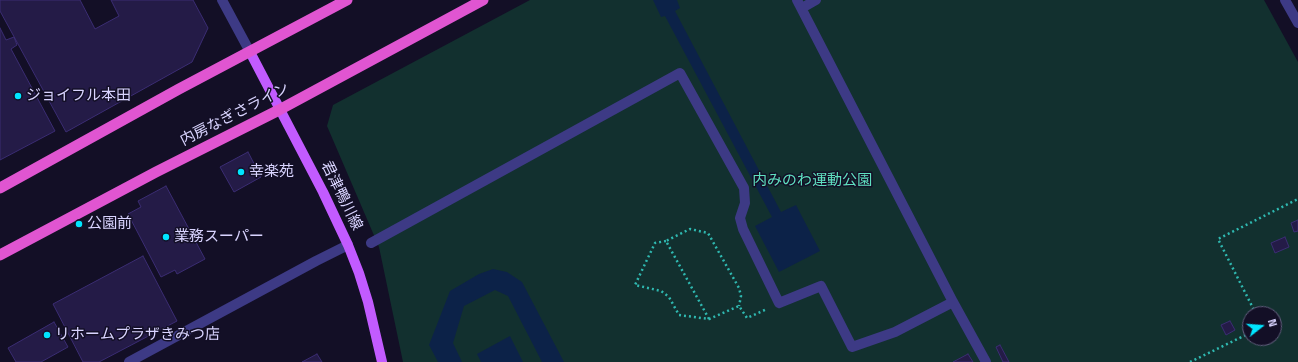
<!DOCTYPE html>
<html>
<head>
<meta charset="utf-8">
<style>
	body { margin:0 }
	#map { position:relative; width:1298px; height:362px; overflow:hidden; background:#130f26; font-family:"Titillium Web",sans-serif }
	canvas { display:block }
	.north { position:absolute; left:1242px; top:306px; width:40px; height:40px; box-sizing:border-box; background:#130f26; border:1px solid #625e7d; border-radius:50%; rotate:73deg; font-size:11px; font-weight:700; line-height:16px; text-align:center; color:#d9d4ff }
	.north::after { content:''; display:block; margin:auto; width:14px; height:18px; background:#00e5ff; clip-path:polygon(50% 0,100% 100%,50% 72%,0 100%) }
</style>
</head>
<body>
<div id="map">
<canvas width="1298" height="362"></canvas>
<div class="north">N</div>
</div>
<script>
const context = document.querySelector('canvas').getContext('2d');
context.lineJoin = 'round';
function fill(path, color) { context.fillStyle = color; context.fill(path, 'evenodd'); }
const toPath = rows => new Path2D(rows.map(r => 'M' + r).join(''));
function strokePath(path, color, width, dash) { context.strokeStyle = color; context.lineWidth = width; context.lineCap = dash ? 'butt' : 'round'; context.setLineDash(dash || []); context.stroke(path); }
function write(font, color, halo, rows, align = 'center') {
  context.font = font + ' "Titillium Web","Noto Sans JP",sans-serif'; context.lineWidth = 3; context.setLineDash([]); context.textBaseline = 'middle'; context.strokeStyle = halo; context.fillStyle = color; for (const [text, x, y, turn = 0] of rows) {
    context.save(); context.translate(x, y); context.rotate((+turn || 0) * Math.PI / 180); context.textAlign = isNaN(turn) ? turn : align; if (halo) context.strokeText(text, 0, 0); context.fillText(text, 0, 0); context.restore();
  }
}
const green = toPath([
	[530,0,1264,0,1298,62,1298,362,403,362,379,247,327,126,333,105],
	[1250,314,1274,314,1274,338,1250,338]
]);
const water = toPath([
	[653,0,677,0,680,8,675,11,781,212,796,205,820,251,779,272,755,226,772,217,665,16,661,17],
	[493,269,507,272,522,282,564,362,542,362,508,296,495,290,464,306,453,343,462,362,438,362,429,345,450,291,479,274],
	[510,336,523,362,481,362,477,354]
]);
const building = toPath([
	[0,0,80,0,95,29,119,16,111,0,193,0,208,28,192,62,66,132,0,11,0,0],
	[0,28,6,40,14,37,17,45,11,49,55,131,0,160,0,28],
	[248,152,261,177,234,192,220,167,248,152],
	[166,186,205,259,177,274,175,270,161,277,128,214,141,207,138,201,166,186],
	[1298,220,1298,231,1294,232,1291,223,1298,220],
	[1285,237,1289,247,1275,253,1271,243,1285,237],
	[143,256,177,321,99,362,83,362,53,304,143,256],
	[1230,321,1235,330,1226,335,1221,325,1230,321],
	[54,322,68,347,41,362,16,362,8,348,54,322],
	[1000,345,1009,362,1003,362,996,347,1000,345],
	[317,354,322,362,302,362,317,354],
	[968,354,973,362,953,362,968,354]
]);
const path = toPath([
	[666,241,655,243,635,285,661,291,669,297,679,315,709,319,739,306,747,318,767,309],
	[1256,314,1218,239,1298,199],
	[709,319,666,241,690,229,708,233,739,288,741,296,739,306],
	[1190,362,1250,333]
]);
const service = toPath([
	[797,0,953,302,986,362],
	[802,8,816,0],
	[371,243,680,73,744,188,745,203,740,218,743,229,779,303,821,286,852,347,895,332,953,302]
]);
const minor = toPath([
	[129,362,316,261,348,245]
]);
const tertiary = toPath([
	[222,0,250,52],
	[1285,0,1298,23]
]);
const primary = toPath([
	[250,52,323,192,348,245,359,273,368,302,382,362]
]);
const trunk = toPath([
	[0,188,179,89,347,0],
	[0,255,156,172,279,110,483,0]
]);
const markers = [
	[18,96,4,"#00e5ff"],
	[241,172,4,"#00e5ff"],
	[79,224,4,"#00e5ff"],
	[166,237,4,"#00e5ff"],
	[47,335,4,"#00e5ff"]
];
const poiNames = [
	["ジョイフル本田",26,96],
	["幸楽苑",249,172],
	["公園前",87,224],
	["業務スーパー",174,237],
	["リホームプラザきみつ店",55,335]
];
const streetNames = [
	["内房なぎさライン",235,115,-27],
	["君津鴨川線",341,196,64]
];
const parkNames = [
	["内みのわ運動公園",812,181]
];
fill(green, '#12302f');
fill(water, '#0c2248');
fill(building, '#241b47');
strokePath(building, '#3b2d73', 1);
strokePath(path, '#2fb8b0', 2.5, [2, 3]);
strokePath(service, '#3d3a85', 10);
strokePath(minor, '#3d3a85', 10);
strokePath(tertiary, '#3d3a85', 10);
strokePath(primary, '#c25bff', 10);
strokePath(trunk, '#e055d1', 11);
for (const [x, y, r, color] of markers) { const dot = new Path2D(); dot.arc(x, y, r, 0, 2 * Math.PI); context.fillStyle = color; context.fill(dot); strokePath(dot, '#130f26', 1.5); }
write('15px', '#d9d4ff', '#130f26', poiNames, 'left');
write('15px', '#d9d4ff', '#130f26', streetNames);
write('15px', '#5fe0c0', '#130f26', parkNames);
</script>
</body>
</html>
